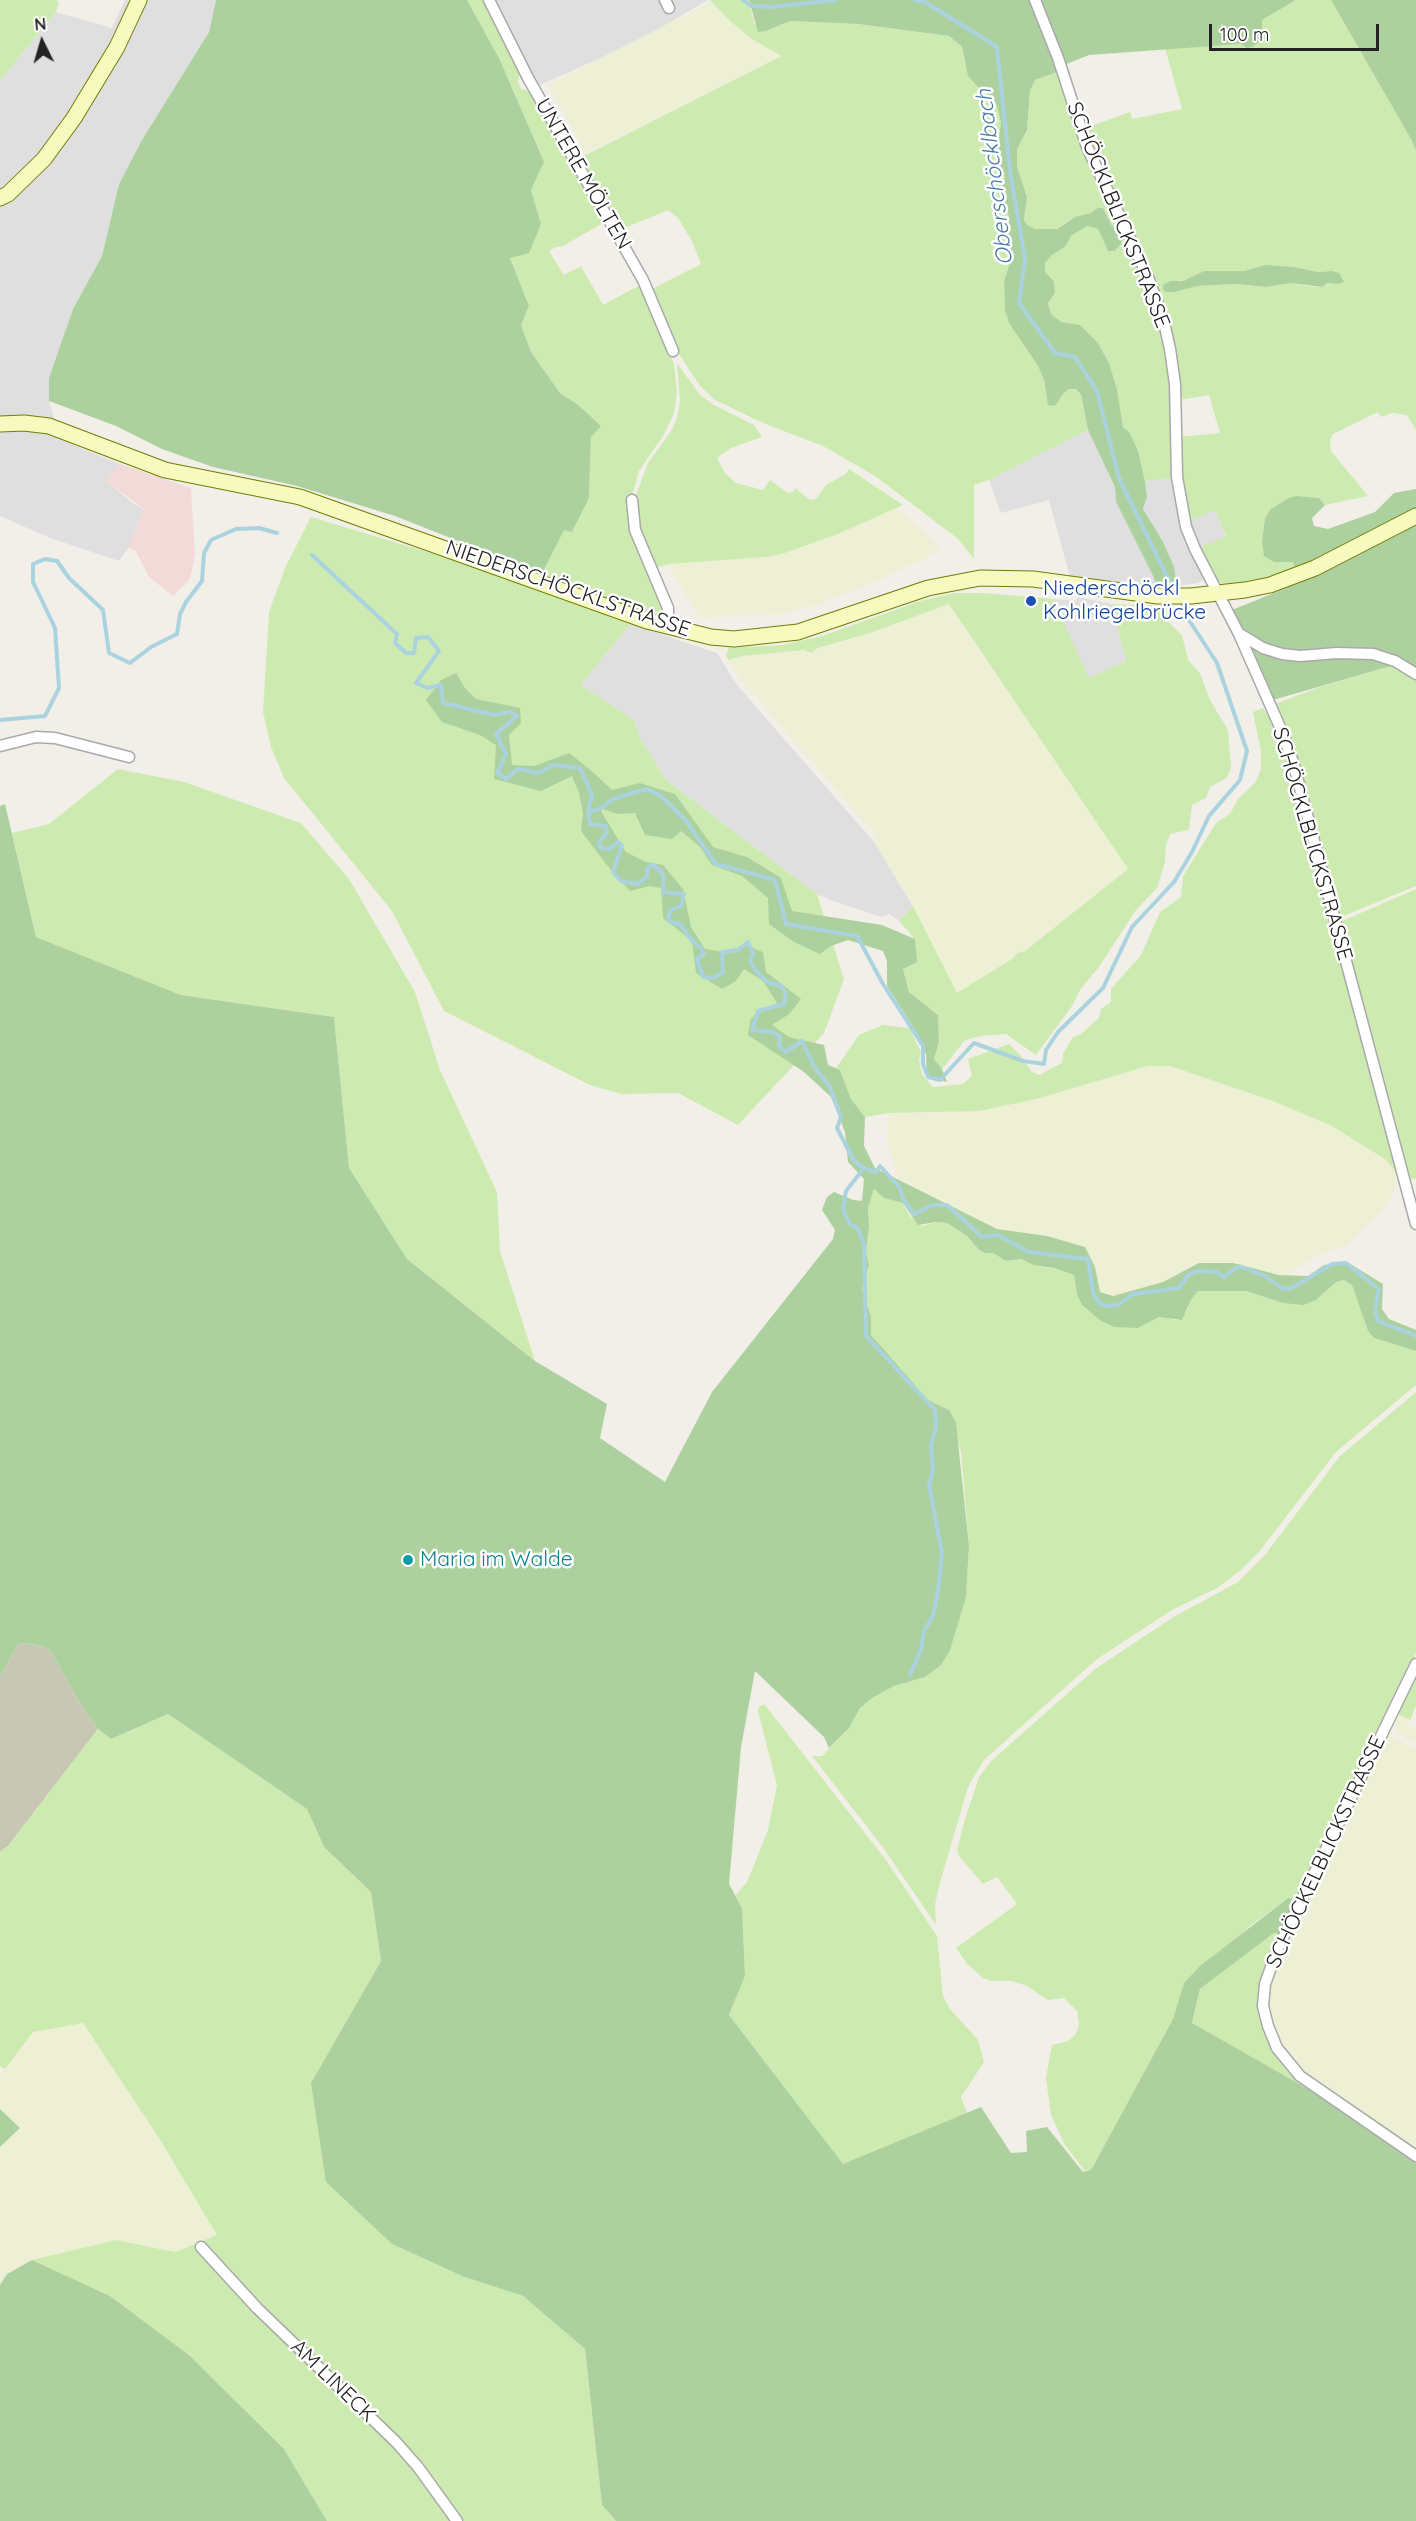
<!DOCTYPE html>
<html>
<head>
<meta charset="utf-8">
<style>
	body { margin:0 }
	#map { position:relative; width:1416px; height:2521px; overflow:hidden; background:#f2efe9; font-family:Quicksand,sans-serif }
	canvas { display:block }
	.north { position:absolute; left:12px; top:12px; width:60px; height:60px; -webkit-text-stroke:4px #fff; paint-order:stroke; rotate:355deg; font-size:16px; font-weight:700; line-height:24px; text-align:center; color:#222 }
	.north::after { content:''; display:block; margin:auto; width:21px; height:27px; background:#222; clip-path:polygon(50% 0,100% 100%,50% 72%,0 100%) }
	.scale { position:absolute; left:1209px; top:24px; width:170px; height:27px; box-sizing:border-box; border:3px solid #222; border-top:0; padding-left:8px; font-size:18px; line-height:21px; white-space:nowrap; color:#222; -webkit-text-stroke:4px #fff; paint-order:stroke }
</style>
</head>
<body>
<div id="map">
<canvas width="1416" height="2521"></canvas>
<div class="north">N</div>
<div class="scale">100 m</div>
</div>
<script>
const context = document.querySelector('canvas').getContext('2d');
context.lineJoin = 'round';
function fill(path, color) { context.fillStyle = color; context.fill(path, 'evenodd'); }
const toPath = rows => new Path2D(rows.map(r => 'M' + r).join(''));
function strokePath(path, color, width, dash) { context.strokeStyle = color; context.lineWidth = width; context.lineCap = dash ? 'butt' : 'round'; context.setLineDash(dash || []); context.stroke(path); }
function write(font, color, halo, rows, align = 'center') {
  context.font = font + ' Quicksand,sans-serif'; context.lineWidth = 5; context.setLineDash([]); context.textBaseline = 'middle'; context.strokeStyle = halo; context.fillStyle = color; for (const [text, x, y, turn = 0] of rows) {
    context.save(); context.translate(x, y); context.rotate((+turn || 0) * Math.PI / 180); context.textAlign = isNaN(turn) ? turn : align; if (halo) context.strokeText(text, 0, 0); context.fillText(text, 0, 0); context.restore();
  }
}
const residential = toPath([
	[125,0,216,0,209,32,142,140,119,184,102,256,73,309,49,378,49,401,61,440,120,464,106,481,134,504,144,509,128,548,119,561,50,538,0,516,0,81,56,12,112,28],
	[493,0,708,0,638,41,538,86],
	[1088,430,1115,487,1116,502,1154,578,1156,587,1070,577,1049,500,1001,513,989,480],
	[1180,477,1215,510,1226,537,1200,547,1207,579,1198,583,1177,586,1174,567,1143,509,1147,497,1145,481],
	[1077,597,1112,604,1126,661,1089,679,1053,599,1077,601],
	[630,624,717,653,737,685,874,842,913,906,899,921,889,914,881,917,830,900,817,894,666,780,640,738,634,720,581,685]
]);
const commercial = toPath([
	[120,464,191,488,195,553,190,579,173,596,149,577,135,550,128,548,144,509,106,481]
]);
const construction = toPath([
	[19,1643,33,1644,50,1650,78,1700,98,1729,8,1846,0,1852,0,1676]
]);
const farmland = toPath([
	[711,2,752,39,782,55,586,154,548,85],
	[897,507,941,548,924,559,868,585,814,606,779,614,700,618,667,564,765,557,782,554,838,534],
	[949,604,1128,869,1025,951,1018,953,1012,959,957,994,913,906,876,845,879,841,878,838,742,681,728,660,742,656,804,650,811,653,818,649,870,633],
	[1148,1066,1170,1066,1273,1101,1332,1126,1365,1145,1385,1159,1396,1172,1396,1187,1385,1208,1347,1245,1318,1255,1287,1275,1199,1263,1163,1282,1113,1296,1100,1292,1095,1267,1085,1247,1047,1236,997,1229,898,1179,887,1142,889,1113,936,1113,1040,1098],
	[1396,1713,1410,1720,1407,1724,1416,1729,1416,1744,1397,1731,1394,1722],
	[1389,1735,1416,1749,1416,2151,1303,2073,1289,2057,1275,2035,1267,2005,1269,1985,1282,1950,1386,1737],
	[83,2022,159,2138,217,2235,175,2252,116,2240,32,2260,7,2274,0,2285,0,2147,20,2128,0,2109,0,2074,33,2032]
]);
const grass = toPath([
	[0,0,56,0,59,3,56,12,0,81],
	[467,0,485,0,520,71,518,82,521,89,534,92,607,221,563,246,556,247,549,251,564,275,581,266,603,305,642,284,674,364,677,393,674,414,663,436,639,471,631,500,665,606,663,617,656,617,542,575,564,529,572,532,589,498,591,437,577,404,560,393,531,352,521,325,529,306,510,258,541,224,531,190,544,162,500,60],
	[710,0,749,0,754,23,766,31,790,21,858,24,949,36,962,47,964,60,978,87,990,96,997,106,1001,123,996,154,1005,178,1000,194,1007,207,1009,216,1004,227,1008,247,1013,253,1004,281,1005,310,1009,322,1038,366,1044,380,1047,399,1055,406,1063,394,1069,389,1076,389,1081,396,1088,430,989,480,974,485,974,559,957,538,875,476,823,446,763,423,715,400,700,386,677,351,650,290,701,264,692,241,678,218,668,210,620,230,580,158,781,56,752,39,729,20],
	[1296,0,1331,0,1412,141,1416,151,1416,430,1407,415,1392,413,1381,417,1378,412,1333,434,1330,440,1331,451,1368,496,1325,505,1319,498,1297,496,1265,518,1262,541,1274,562,1293,562,1296,567,1270,577,1224,585,1217,580,1200,547,1226,536,1215,510,1187,522,1179,437,1220,433,1209,395,1179,400,1173,349,1083,129,1130,112,1132,119,1182,109,1165,48,1241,44,1262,35,1262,20],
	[1265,266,1294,267,1318,272,1332,271,1337,284,1326,283,1322,287,1315,287,1291,283,1266,287,1237,284,1197,286,1166,292,1178,280,1183,281,1204,271,1244,271],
	[1057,72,1082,149,1141,275,1157,320,1165,350,1170,384,1172,478,1145,481,1138,451,1130,433,1123,427,1117,389,1109,363,1098,343,1080,325,1061,323,1051,314,1048,303,1055,293,1054,281,1045,272,1045,263,1052,255,1066,246,1071,236,1087,226,1098,229,1108,251,1115,251,1121,244,1122,237,1118,230,1112,226,1103,208,1097,208,1091,213,1069,220,1057,229,1035,229,1027,225,1024,220,1027,197,1017,167,1017,149,1027,130,1030,91,1035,80],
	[677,363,700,395,714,405,754,425,762,437,731,448,717,458,725,473,736,483,763,490,770,480,788,493,793,492,795,488,810,500,816,499,826,485,846,474,849,469,903,505,838,534,782,554,765,557,670,564,654,568,639,530,635,498,648,463,671,431,677,418,680,401],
	[311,517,447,558,630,624,581,685,634,720,640,738,666,780,817,894,844,979,824,1033,738,1125,678,1093,621,1094,590,1085,444,1011,392,911,284,778,271,747,263,712,269,612,285,568],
	[954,593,982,593,1053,599,1089,678,1126,661,1112,604,1168,606,1170,624,1182,635,1188,660,1200,673,1210,700,1228,730,1231,767,1227,778,1210,787,1206,798,1192,805,1189,830,1170,834,1166,845,1165,862,1157,888,1136,910,1099,967,1080,990,1072,1006,1036,1055,1006,1034,981,1036,965,1040,942,1069,934,1059,939,1042,938,1015,909,992,903,969,915,939,899,921,913,906,957,993,1012,959,1018,953,1025,951,1128,869,949,604,870,633,818,648,811,653,804,650,743,656,728,660,726,655,729,648,782,645,822,636,920,601],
	[1391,666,1408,670,1416,677,1416,886,1339,918,1275,704,1320,687],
	[1263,708,1278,732,1392,1147,1396,1172,1385,1159,1332,1126,1273,1101,1170,1066,1148,1066,1040,1098,980,1111,889,1113,865,1117,851,1099,840,1070,836,1068,859,1035,883,1025,909,1028,921,1052,919,1061,922,1074,933,1087,963,1084,972,1076,968,1059,1009,1044,1019,1054,1032,1072,1039,1075,1062,1063,1063,1054,1072,1038,1081,1034,1099,1018,1101,1009,1111,1002,1111,989,1141,955,1160,912,1181,897,1183,876,1216,823,1230,814,1238,799,1255,783,1261,769,1261,751,1253,712],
	[118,769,184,782,301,823,349,879,415,992,440,1070,497,1192,500,1251,535,1361,407,1259,349,1168,334,1017,181,995,36,937,12,833,49,824],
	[1416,889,1416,1179,1410,1178,1340,922],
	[874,1189,884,1198,903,1203,910,1216,922,1226,936,1222,947,1223,967,1236,979,1250,985,1253,993,1253,1006,1261,1021,1259,1035,1265,1067,1271,1074,1275,1077,1294,1138,1328,1159,1317,1170,1317,1176,1321,1186,1313,1191,1300,1198,1291,1246,1291,1283,1303,1316,1300,1336,1282,1344,1280,1352,1284,1368,1331,1374,1338,1416,1351,1416,1385,1336,1452,1259,1552,1241,1570,1217,1588,1172,1610,1097,1659,984,1760,968,1787,939,1886,935,1905,936,1925,884,1849,812,1756,822,1756,849,1728,860,1708,872,1698,894,1686,925,1677,966,1597,969,1546,961,1452,949,1410,924,1398,917,1392,871,1335,871,1315,862,1289,869,1265,866,1252,869,1227,868,1208],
	[1416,1392,1416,1653,1297,1900,1288,1898,1250,1926,1185,1983,1173,2019,1091,2170,1085,2171,1065,2145,1051,2115,1046,2078,1052,2045,1068,2041,1076,2034,1079,2024,1077,2011,1064,1998,1048,2000,1027,1986,1012,1981,992,1981,983,1978,967,1964,956,1948,1017,1904,997,1877,983,1884,959,1856,957,1851,964,1822,979,1777,991,1761,1095,1669,1175,1616,1238,1582,1264,1556,1340,1456],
	[1416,1673,1416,1706,1410,1720,1396,1713],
	[765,1705,886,1860,937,1936,943,1996,950,2009,978,2040,984,2062,961,2097,967,2113,843,2165,729,2015,745,1976,742,1908,735,1896,747,1882,768,1830,777,1785,758,1711,759,1706],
	[168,1714,307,1809,324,1847,371,1892,381,1961,311,2083,392,2244,462,2276,523,2296,585,2349,602,2505,616,2521,327,2521,284,2449,189,2355,110,2296,32,2260,116,2240,175,2252,217,2235,159,2138,83,2023,33,2032,5,2069,0,2066,0,1852,8,1846,98,1729,111,1739],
	[1274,1933,1280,1933,1260,1983,1258,2006,1260,2018,1273,2051,1287,2071,1308,2089,1192,2024,1200,1989]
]);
const forest = toPath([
	[216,0,467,0,500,60,544,162,531,190,541,224,529,253,510,258,529,306,521,325,531,352,560,393,577,404,601,426,591,437,589,498,572,532,564,530,542,574,395,516,297,486,213,467,162,449,116,426,49,401,49,378,73,309,102,256,119,184,142,140,209,32],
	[749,0,1029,0,1057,72,1035,80,1030,91,1027,130,1017,149,1017,167,1027,197,1024,220,1027,225,1035,229,1057,229,1075,217,1091,213,1097,208,1103,208,1112,226,1118,230,1122,238,1121,244,1115,251,1108,251,1098,229,1087,226,1071,236,1066,246,1052,255,1045,263,1045,272,1054,281,1055,293,1048,303,1051,314,1061,322,1080,325,1098,343,1109,363,1117,389,1123,427,1130,433,1138,451,1145,481,1147,497,1143,509,1163,542,1174,567,1177,586,1156,587,1154,578,1116,502,1115,487,1088,430,1081,395,1076,389,1069,389,1063,394,1055,406,1048,405,1044,380,1038,366,1009,323,1005,310,1004,281,1013,253,1005,239,1004,227,1009,216,1000,194,1005,178,996,154,1001,123,997,106,990,96,978,87,968,76,962,47,949,36,858,24,790,21,766,31,758,32],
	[1039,0,1296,0,1262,20,1262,35,1259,42,1252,47,1247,48,1241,44,1089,55,1064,65],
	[1331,0,1416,0,1416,151,1412,141],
	[1265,265,1294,267,1318,272,1332,271,1339,273,1344,282,1337,284,1327,283,1322,287,1291,283,1266,287,1236,284,1197,286,1174,292,1166,292,1163,290,1163,285,1170,281,1183,281,1204,271,1244,271],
	[1416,489,1416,671,1391,666,1273,700,1232,610,1301,582,1293,562,1274,562,1264,556,1262,541,1265,518,1271,509,1289,498,1297,496,1319,498,1325,505,1312,518,1314,526,1328,529,1375,512,1394,493],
	[456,673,465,688,476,699,520,708,521,723,509,735,512,765,534,766,569,753,594,773,612,790,640,783,675,794,713,847,747,857,781,878,792,911,882,925,915,939,917,962,903,969,909,992,938,1015,939,1042,934,1059,942,1069,947,1082,927,1078,926,1054,915,1030,887,986,887,961,883,951,848,940,831,946,820,954,794,942,769,924,768,898,742,876,712,865,700,847,681,831,672,839,645,835,635,813,617,814,599,808,626,852,646,862,663,865,683,889,691,927,705,949,729,953,744,945,763,952,766,972,801,999,789,1014,772,1025,789,1037,824,1045,828,1065,840,1070,851,1099,865,1117,864,1146,875,1168,997,1229,1047,1236,1085,1247,1095,1267,1100,1292,1113,1296,1163,1282,1199,1263,1233,1263,1279,1275,1308,1276,1324,1265,1347,1262,1383,1284,1382,1309,1389,1319,1416,1330,1416,1351,1374,1338,1368,1331,1352,1285,1344,1280,1336,1282,1316,1300,1303,1305,1283,1303,1246,1291,1198,1291,1191,1300,1182,1320,1159,1317,1138,1328,1114,1327,1101,1321,1082,1305,1077,1294,1074,1275,1054,1268,1034,1265,1021,1259,1006,1261,993,1253,985,1253,979,1250,967,1236,947,1223,936,1222,918,1225,903,1203,884,1198,874,1189,868,1208,869,1227,866,1252,869,1265,862,1289,871,1316,871,1335,915,1385,917,1392,924,1398,949,1410,956,1423,969,1546,966,1597,950,1650,941,1665,925,1677,894,1686,872,1698,860,1708,849,1728,829,1748,824,1737,755,1671,741,1747,729,1884,742,1908,745,1976,729,2015,843,2164,981,2107,1011,2153,1027,2152,1026,2131,1047,2127,1083,2172,1091,2170,1173,2019,1184,1983,1200,1966,1288,1898,1297,1900,1280,1933,1274,1933,1200,1989,1192,2023,1308,2089,1416,2162,1416,2521,616,2521,602,2505,585,2349,523,2296,462,2276,392,2244,326,2182,311,2083,381,1961,371,1892,324,1847,307,1809,168,1714,111,1739,98,1729,78,1700,50,1650,33,1644,19,1643,0,1676,0,806,5,804,36,937,181,995,334,1017,349,1168,407,1259,535,1361,607,1404,600,1438,665,1482,712,1392,833,1239,835,1230,822,1210,827,1197,834,1192,853,1200,862,1201,864,1179,848,1162,845,1132,831,1097,804,1072,748,1035,751,1018,777,1003,763,981,744,969,736,981,722,989,696,973,692,941,663,918,661,888,650,886,630,891,610,869,581,831,583,813,579,793,572,776,541,791,494,779,496,745,480,735,442,722,426,700,441,680],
	[0,2109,20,2128,0,2147],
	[32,2260,110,2296,189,2355,284,2449,327,2521,0,2521,0,2285,7,2274]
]);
const stream = toPath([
	[743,0,751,6,772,7,835,0],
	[915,0,925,2,997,47,1010,171,1025,259,1019,303,1055,353,1075,357,1097,391,1119,478,1175,593],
	[312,555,397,634,395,643,406,653,414,653,416,638,428,637,439,651,416,683,428,688,441,685,443,703,495,715,510,712,517,716,496,734,506,754,497,773,506,779,518,769,538,773,553,765,580,768,592,795,588,812,590,824,606,826,607,833,599,842,600,848,610,849,617,842,622,845,613,872,621,881,637,884,647,877,647,869,653,864,663,874,663,892,684,894,681,906,671,910,668,916,670,922,680,924,693,942,701,948,704,954,697,959,703,977,713,978,723,972,722,952,738,950,748,942,753,953,750,961,756,971,767,982,781,986,786,993,784,1004,758,1011,752,1030,773,1032,780,1037,779,1046,786,1052,802,1041,815,1068,830,1087,841,1117,837,1128,854,1161,864,1168,876,1172,880,1166,900,1188,903,1199,914,1214,933,1205,947,1205,982,1237,998,1235,1028,1252,1088,1259,1093,1293,1100,1304,1109,1306,1118,1305,1133,1294,1179,1288,1188,1275,1197,1271,1216,1272,1224,1277,1239,1266,1265,1276,1283,1289,1292,1288,1332,1264,1346,1263,1379,1289,1375,1311,1378,1321,1416,1336],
	[0,720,45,716,59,688,55,628,33,582,33,564,45,559,57,561,69,578,103,610,109,653,130,663,151,647,177,634,180,614,186,602,202,581,204,553,211,540,236,529,259,528,277,533],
	[588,812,600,809,613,799,647,789,661,796,686,821,716,864,775,880,786,924,857,936,883,984,923,1046,923,1064,928,1077,940,1080,974,1043,1023,1061,1044,1064,1046,1050,1058,1032,1103,988,1132,927,1174,882,1192,852,1209,816,1240,780,1247,751,1217,663,1187,617,1179,599],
	[864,1168,846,1191,843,1209,849,1223,858,1229,864,1244,866,1336,935,1410,936,1426,931,1446,933,1470,929,1485,942,1553,938,1591,933,1616,924,1631,921,1650,910,1675]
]);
const street = toPath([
	[489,0,528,78,643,280,673,351],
	[665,0,669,8],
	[1035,0,1058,58,1087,147,1146,272,1163,318,1170,349,1175,384,1177,477,1186,527,1195,549,1239,634,1283,734,1293,762,1416,1224],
	[632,500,635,530,668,608,668,627],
	[1240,634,1263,648,1282,654,1300,656,1337,653,1373,654,1395,661,1416,674],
	[0,746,36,737,55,738,129,757],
	[1416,1664,1278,1948,1265,1984,1263,2006,1268,2026,1277,2048,1300,2076,1416,2156],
	[201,2247,257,2308,396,2442,418,2467,457,2521]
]);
const secondary = toPath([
	[0,198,8,194,44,159,74,118,117,47,139,0],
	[0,424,24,423,49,426,165,470,300,497,647,621,711,637,734,639,798,632,928,588,980,578,1033,579,1158,596,1191,596,1245,590,1270,585,1315,568,1416,516]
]);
const markers = [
	[1031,601,6,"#1a4fb4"],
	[408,1560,6,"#0f9aa8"]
];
const streetNames = [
	["UNTERE MÖLTEN",583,174,60],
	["SCHÖCKLBLICKSTRASSE",1118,215,68],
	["NIEDERSCHÖCKLSTRASSE",568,589,19],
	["SCHÖCKLBLICKSTRASSE",1312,844,74],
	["SCHÖCKELBLICKSTRASSE",1326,1852,-65],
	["AM LINECK",333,2381,44]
];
const transitNames = [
	["Niederschöckl",1043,589],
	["Kohlriegelbrücke",1043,613]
];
const cultureNames = [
	["Maria im Walde",420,1560]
];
const waterNames = [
	["Oberschöcklbach",995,177,-97]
];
fill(residential, '#e0dfdf');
fill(commercial, '#f2dad9');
fill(construction, '#c7c7b4');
fill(farmland, '#eef0d5');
fill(grass, '#cdebb0');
fill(forest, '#add19e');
strokePath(stream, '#aad3df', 4);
strokePath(street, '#a9a9a9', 13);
strokePath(secondary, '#707d05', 17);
strokePath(street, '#fff', 10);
strokePath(secondary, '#f7fabf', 15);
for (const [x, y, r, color] of markers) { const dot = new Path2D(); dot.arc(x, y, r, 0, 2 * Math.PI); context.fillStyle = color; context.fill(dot); strokePath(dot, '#fff', 2); }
write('21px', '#222', '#fff', streetNames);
write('21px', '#164399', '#fff', transitNames, 'left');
write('21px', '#0d838f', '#fff', cultureNames, 'left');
write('italic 22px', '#4a7aab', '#fff', waterNames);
</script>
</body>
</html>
